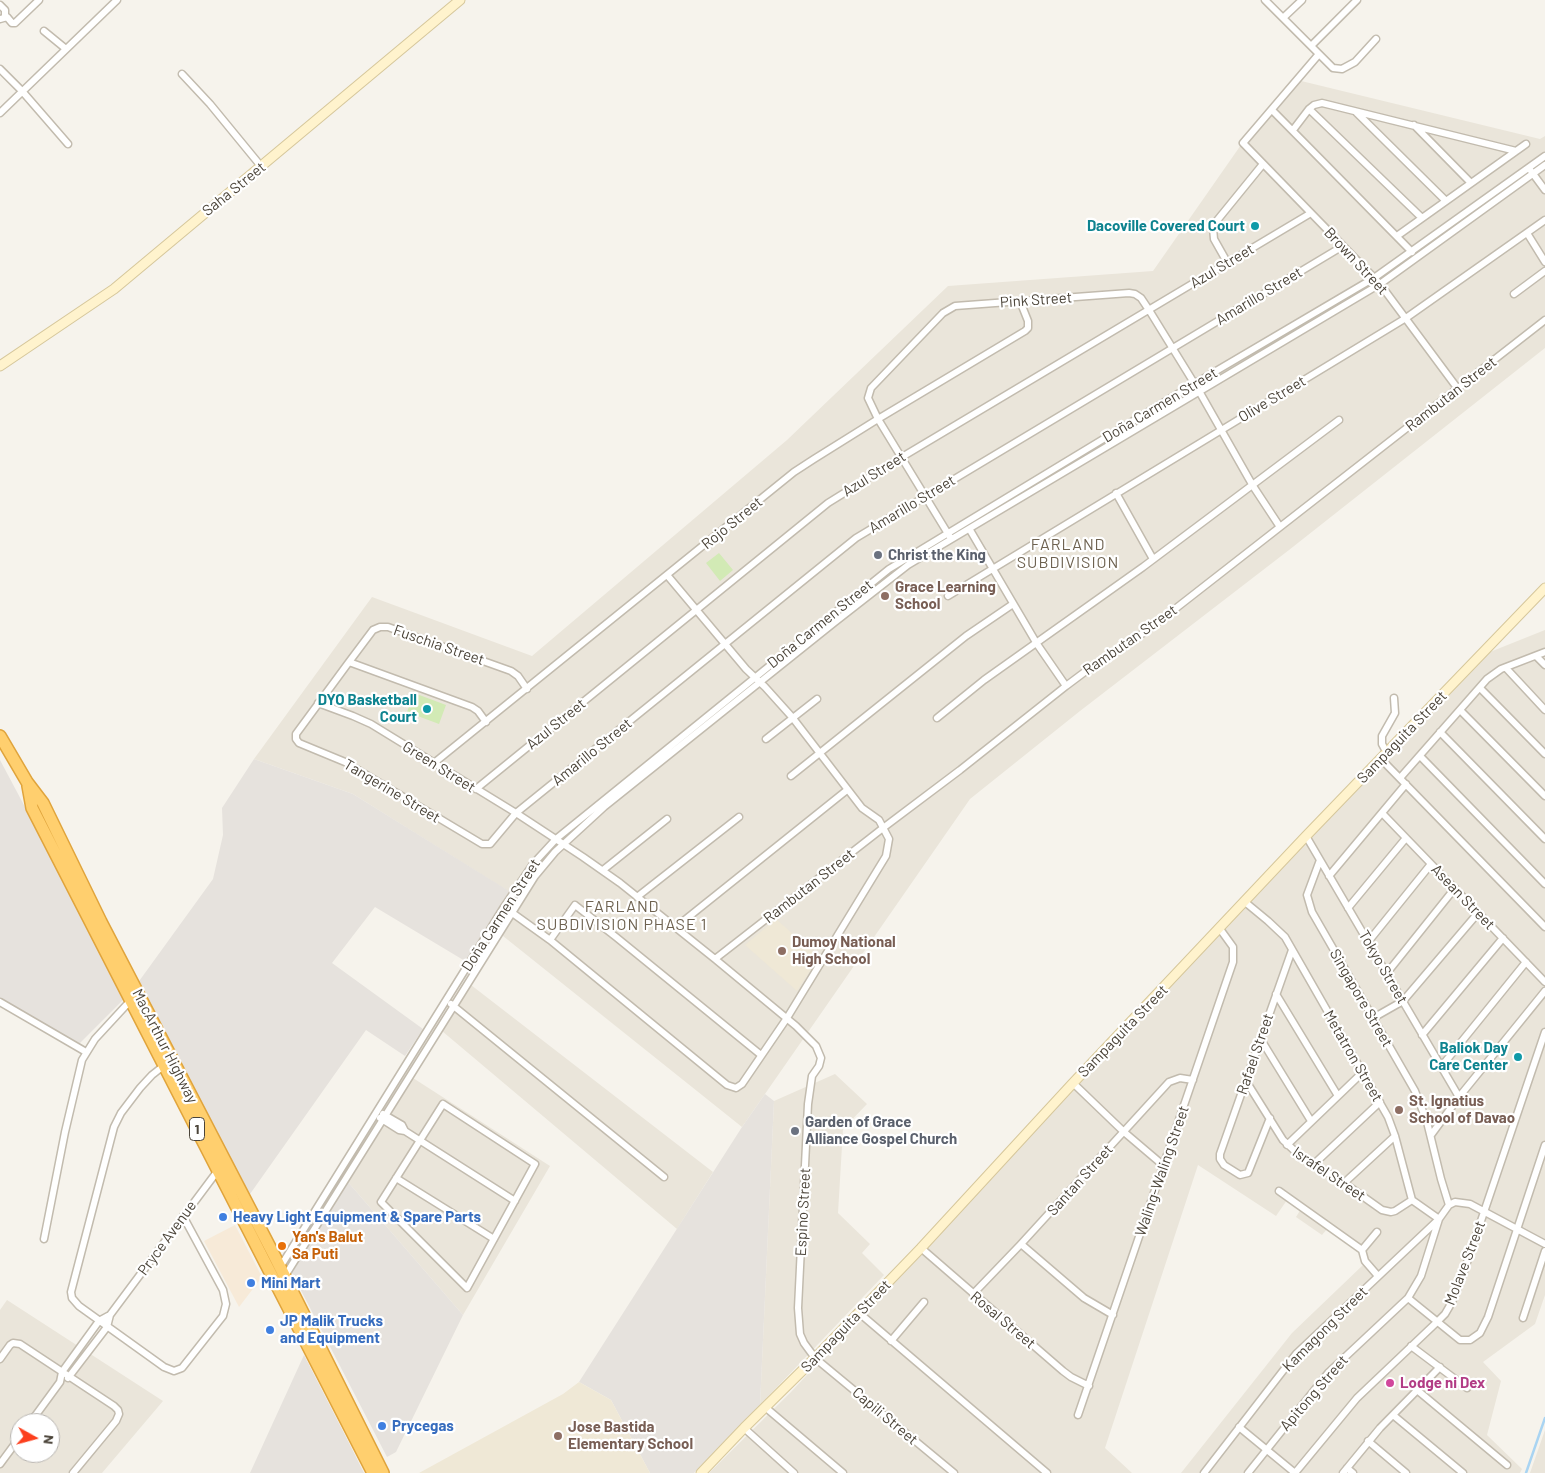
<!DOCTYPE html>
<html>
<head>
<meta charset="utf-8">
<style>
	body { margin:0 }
	#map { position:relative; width:1545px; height:1473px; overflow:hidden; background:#f6f3ec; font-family:Barlow,sans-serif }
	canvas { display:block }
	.north { position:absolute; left:10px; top:1413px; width:50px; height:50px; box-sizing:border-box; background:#fff; border:1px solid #b7b4b0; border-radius:50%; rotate:97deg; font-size:14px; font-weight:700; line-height:20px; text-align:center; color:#4b4439 }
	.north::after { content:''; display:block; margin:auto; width:18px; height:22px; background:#fc3f1d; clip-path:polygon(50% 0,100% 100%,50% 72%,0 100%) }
</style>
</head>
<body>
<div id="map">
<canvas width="1545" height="1473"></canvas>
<div class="north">N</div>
</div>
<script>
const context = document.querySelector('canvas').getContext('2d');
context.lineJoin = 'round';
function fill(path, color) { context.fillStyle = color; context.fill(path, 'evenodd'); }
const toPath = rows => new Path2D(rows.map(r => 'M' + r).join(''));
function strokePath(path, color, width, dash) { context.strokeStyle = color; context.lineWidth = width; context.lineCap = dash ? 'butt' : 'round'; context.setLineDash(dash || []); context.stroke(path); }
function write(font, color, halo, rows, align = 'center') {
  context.font = font + ' Barlow,sans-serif'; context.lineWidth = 4.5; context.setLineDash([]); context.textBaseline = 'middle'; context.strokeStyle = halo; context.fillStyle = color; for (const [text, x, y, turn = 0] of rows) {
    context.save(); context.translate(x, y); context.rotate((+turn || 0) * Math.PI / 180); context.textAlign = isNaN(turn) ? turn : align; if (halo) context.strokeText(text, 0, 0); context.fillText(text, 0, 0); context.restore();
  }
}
const residential = toPath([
	[1293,79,1540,139,1545,136,1545,348,1289,550,1080,711,970,799,742,1127,488,924,508,891,353,794,254,759,372,597,532,656,787,440,948,286,1153,271,1243,142],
	[1545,630,1545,1295,1535,1324,1483,1362,1501,1381,1487,1435,1522,1469,1520,1473,1181,1473,1292,1333,1363,1265,1359,1251,1327,1229,1322,1235,1296,1217,1301,1209,1287,1200,1276,1216,1198,1165,1105,1448,1132,1473,709,1473,791,1392,1300,848,1490,652],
	[471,985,713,1172,677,1229,442,1031],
	[835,1074,867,1104,843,1129,838,1213,870,1244,862,1253,884,1275,760,1405,774,1101],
	[413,1078,550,1166,463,1315,348,1182],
	[7,1300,163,1401,102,1473,0,1473,0,1310],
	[20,1423,50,1423,50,1453,20,1453],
	[1545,1430,1545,1473,1530,1473]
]);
const commercial = toPath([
	[235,1225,262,1277,239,1307,204,1241]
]);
const industrial = toPath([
	[254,759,353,794,509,891,465,961,375,907,332,963,423,1029,405,1056,366,1030,250,1194,137,984,213,879,223,835,222,808],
	[0,760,126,997,78,1045,0,999],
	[765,1094,774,1101,760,1405,694,1473,650,1473,611,1400,579,1382,742,1127],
	[348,1182,463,1315,396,1452,387,1457,292,1273],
	[304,1355,349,1443,364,1473,250,1473]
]);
const education = toPath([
	[776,919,819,957,797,991,745,945],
	[579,1382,611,1400,650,1473,419,1473,563,1394]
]);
const green = toPath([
	[719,553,733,570,720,581,706,563],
	[414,693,446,705,439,724,407,712]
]);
const stream = toPath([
	[1526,1473,1545,1418]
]);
const street = toPath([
	[1265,0,1333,68,1342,69,1355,62,1376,39],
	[0,5,5,10,5,17],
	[1283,18,1302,0],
	[0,19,7,17,12,23,15,23,39,0],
	[44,31,66,49],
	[1311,46,1357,0],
	[1319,54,1243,143,1380,284,1458,389],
	[0,69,22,91,68,144],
	[182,74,210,104,260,165],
	[1309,109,1422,218],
	[1272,110,1412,252],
	[1356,112,1446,201],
	[0,113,117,0],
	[1414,125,1471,183],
	[1293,130,1309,109,1314,105,1322,103,1516,151],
	[1531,171,1545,190],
	[1527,233,1545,262],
	[1397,236,1526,144],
	[1227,262,1214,239,1213,228,1215,223,1263,164],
	[1514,294,1545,271],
	[1116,493,1153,559],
	[970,530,1037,644,1066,686],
	[950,537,878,419,868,398,871,388,943,313,955,306,1129,293,1135,294,1141,298,1149,310,1199,391,1253,486,1280,527],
	[948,596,1406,318,1545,220],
	[1536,656,1545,665],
	[349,662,472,707,478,711,486,722],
	[1506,668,1545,710],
	[1480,688,1545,754],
	[527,689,518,676,511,671,388,627,380,627,373,630,349,662,296,734,296,739,299,743,345,762,482,844,490,844,516,813,856,538,1343,246],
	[318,703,353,716,371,724,516,813,583,857,620,883,715,959,796,1026,816,1046,821,1058,819,1066,812,1076,808,1104,798,1308,800,1334,804,1343,815,1358,954,1473],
	[1460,710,1545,796],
	[937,718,984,680,1143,567,1339,420],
	[1440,732,1545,839],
	[766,739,817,699],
	[1387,753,1382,744,1382,736,1395,713,1394,698],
	[1420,756,1545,884],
	[1381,759,1545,927],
	[434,763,794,472,814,459,878,419,1025,331,1028,328,1028,321,1020,301],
	[791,776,966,636,1013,604],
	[1400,778,1487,679,1501,669,1545,652],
	[476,789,828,503,902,457,1311,213],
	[1382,813,1545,982],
	[1306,836,1459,1097],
	[1320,860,1307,895,1312,912,1415,1091,1427,1122,1441,1179,1449,1205],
	[603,870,667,819],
	[1329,876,1406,784],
	[637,897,739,817],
	[1245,902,1268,921,1285,937,1388,1117,1395,1136,1412,1200,1439,1219],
	[504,907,550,940,727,1085,736,1088,742,1084,787,1018,886,856,889,839,879,820,862,808,792,717,765,687,746,669,667,575],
	[1348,908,1406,838],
	[676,927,847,790],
	[550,940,575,905,616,937,761,1055],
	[1368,942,1431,864],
	[715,959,883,828,960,770,1066,686,1086,671,1131,642,1175,609,1545,320],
	[1387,973,1455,888],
	[1276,994,1338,1096],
	[0,1002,86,1052],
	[451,1004,664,1177],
	[1373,1018,1403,1001,1478,913],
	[1422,1035,1503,938],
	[1260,1038,1311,1121],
	[166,1064,152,1075,140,1088,121,1113,114,1127,71,1292,72,1298,79,1306,164,1367,174,1371,182,1368,223,1316,226,1304,223,1290,183,1216],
	[1441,1067,1526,962],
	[1246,1081,1283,1140,1298,1154,1344,1183,1382,1210,1391,1212,1395,1211,1412,1200],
	[1073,1083,1124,1132,1164,1166],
	[443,1104,535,1164,467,1288,381,1202,443,1104],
	[383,1114,402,1125,405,1131],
	[380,1118,399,1130,405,1131,515,1201],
	[1270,1118,1248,1173,1240,1175,1224,1165,1220,1159,1220,1154,1292,950],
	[1431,1135,1459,1097,1545,991],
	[1287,1145,1363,1072],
	[1314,1164,1380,1102],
	[396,1178,494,1239],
	[1344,1183,1395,1136],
	[1279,1191,1362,1250,1365,1261,1378,1276],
	[44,1239,65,1132,82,1060,95,1039,131,1000],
	[1021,1244,1084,1298,1113,1315],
	[921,1248,1063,1371,1071,1377,1089,1386],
	[1362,1250,1377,1232],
	[279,1269,504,907,533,864,556,839,889,569,1194,384,1374,278,1545,156],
	[285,1276,535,876,555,852,604,807,835,622,908,565,1380,284,1545,165],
	[973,1294,1021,1244,1169,1082,1180,1078,1193,1080],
	[1408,1298,1460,1340,1470,1340,1480,1333,1488,1317,1545,1145],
	[858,1312,1047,1473],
	[1523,1318,1545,1251],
	[891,1341,924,1302],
	[1411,1346,1467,1388],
	[0,1359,10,1345,13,1343,20,1344,114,1406,118,1410,119,1414,116,1421,73,1473],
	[68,1378,107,1327,110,1315],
	[1417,1390,1507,1465],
	[765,1407,843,1473],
	[1078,1415,1233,962,1233,947,1220,929],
	[1393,1415,1463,1473],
	[30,1423,60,1382,62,1372,99,1321,110,1315,219,1169],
	[1239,1427,1295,1473],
	[744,1428,794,1473],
	[1368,1441,1406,1473],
	[0,1464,20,1437],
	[1347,1468,1353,1473],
	[1204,1473,1296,1354,1439,1219,1449,1205,1455,1202,1470,1204,1545,1244],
	[1248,1473,1328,1373,1408,1298,1421,1276,1439,1219],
	[1295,1473,1357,1398,1437,1322,1445,1314,1452,1302,1461,1280,1545,1032],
	[1343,1473,1380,1428,1440,1367]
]);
const secondary = toPath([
	[0,366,114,289,460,0],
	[701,1473,744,1428,815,1358,921,1248,1073,1083,1306,836,1545,588]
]);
const highway = toPath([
	[0,736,27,782,43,803,101,922,274,1255,383,1473],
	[28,786,32,808,373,1473]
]);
const markers = [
	[1255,226,5,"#0f9aa8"],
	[878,555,5,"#6b7280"],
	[885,596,5,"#8d6e63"],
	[427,709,5,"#0f9aa8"],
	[782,951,5,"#8d6e63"],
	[1518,1057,5,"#0f9aa8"],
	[1399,1110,5,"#8d6e63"],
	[795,1131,5,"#6b7280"],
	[223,1217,5,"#3f7fe0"],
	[282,1246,5,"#e8710a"],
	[251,1283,5,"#3f7fe0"],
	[270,1330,5,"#3f7fe0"],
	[1390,1383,5,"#d1479c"],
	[382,1426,5,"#3f7fe0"],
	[558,1436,5,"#8d6e63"]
];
const shields = [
	[197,1129,15]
];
const shieldNames = [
	["1",197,1129]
];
const streetNames = [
	["Saha Street",234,189,-39],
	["Brown Street",1356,261,47],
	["Azul Street",1222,266,-31],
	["Amarillo Street",1259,296,-31],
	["Pink Street",1036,300,-4],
	["Rambutan Street",1451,394,-38],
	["Olive Street",1272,399,-31],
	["Doña Carmen Street",1160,405,-31],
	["Azul Street",874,474,-32],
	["Amarillo Street",912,504,-31],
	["Rojo Street",732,523,-39],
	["Doña Carmen Street",820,624,-39],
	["Rambutan Street",1130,640,-35],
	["Fuschia Street",439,645,19],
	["Azul Street",556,724,-39],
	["Sampaguita Street",1402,737,-46],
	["Amarillo Street",592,752,-39],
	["Green Street",439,767,32],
	["Tangerine Street",392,791,31],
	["Rambutan Street",809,886,-38],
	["Asean Street",1463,897,46],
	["Doña Carmen Street",501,915,-57],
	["Tokyo Street",1383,967,60],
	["Singapore Street",1361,998,60],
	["Sampaguita Street",1123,1031,-46],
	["MacArthur Highway",165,1046,63],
	["Rafael Street",1255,1054,-71],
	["Metatron Street",1353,1056,60],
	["Waling-Waling Street",1162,1171,-71],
	["Israfel Street",1329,1174,34],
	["Santan Street",1080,1180,-48],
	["Espino Street",803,1212,-87],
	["Pryce Avenue",167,1238,-54],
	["Molave Street",1465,1263,-69],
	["Rosal Street",1003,1320,40],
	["Sampaguita Street",846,1326,-46],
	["Kamagong Street",1325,1329,-45],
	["Apitong Street",1314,1393,-49],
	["Capili Street",885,1416,40]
];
const cultureNames = [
	["Dacoville Covered Court",1245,226],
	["DYO Basketball",417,700],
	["Court",417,717],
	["Baliok Day",1508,1048],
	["Care Center",1508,1065]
];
const worshipNames = [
	["Christ the King",888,555],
	["Garden of Grace",805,1122],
	["Alliance Gospel Church",805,1139]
];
const educationNames = [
	["Grace Learning",895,587],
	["School",895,604],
	["Dumoy National",792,942],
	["High School",792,959],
	["St. Ignatius",1409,1101],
	["School of Davao",1409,1118],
	["Jose Bastida",568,1427],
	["Elementary School",568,1444]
];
const shopNames = [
	["Heavy Light Equipment & Spare Parts",233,1217],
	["Mini Mart",261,1283],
	["JP Malik Trucks",280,1321],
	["and Equipment",280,1338],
	["Prycegas",392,1426]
];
const foodNames = [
	["Yan's Balut",292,1237],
	["Sa Puti",292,1254]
];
const hotelNames = [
	["Lodge ni Dex",1400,1383]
];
const neighbourhoodNames = [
	["FARLAND",1068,545],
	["SUBDIVISION",1068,563],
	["FARLAND",622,907],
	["SUBDIVISION PHASE 1",622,925]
];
fill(residential, '#eae5da');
fill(commercial, '#f7ead8');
fill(industrial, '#e6e2dd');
fill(education, '#efe8d6');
fill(green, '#d2eab5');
strokePath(stream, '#a9d4f2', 2.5);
strokePath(street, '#c2bbae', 9);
strokePath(secondary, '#d6c79b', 11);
strokePath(highway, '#e0a43c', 14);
strokePath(street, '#fff', 6);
strokePath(secondary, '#fff3cd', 9);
strokePath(highway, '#ffcf6e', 11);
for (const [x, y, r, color] of markers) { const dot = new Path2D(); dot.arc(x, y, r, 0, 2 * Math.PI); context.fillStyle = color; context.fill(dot); strokePath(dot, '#fff', 2); }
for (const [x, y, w] of shields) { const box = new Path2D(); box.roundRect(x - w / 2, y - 11.5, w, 23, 4); context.fillStyle = '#fff'; context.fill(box); strokePath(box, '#4b4439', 1); }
write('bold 14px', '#4b4439', null, shieldNames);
write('15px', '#4b4439', '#fff', streetNames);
write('bold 15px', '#0d838f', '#fff', cultureNames, 'right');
write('bold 15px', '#5b616d', '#fff', worshipNames, 'left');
write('bold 15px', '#785e54', '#fff', educationNames, 'left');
write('bold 15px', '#366cbe', '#fff', shopNames, 'left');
write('bold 15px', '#c56008', '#fff', foodNames, 'left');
write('bold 15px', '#b23c85', '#fff', hotelNames, 'left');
context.letterSpacing = '1px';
write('16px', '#6e6250', '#fff', neighbourhoodNames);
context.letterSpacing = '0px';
</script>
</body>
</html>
